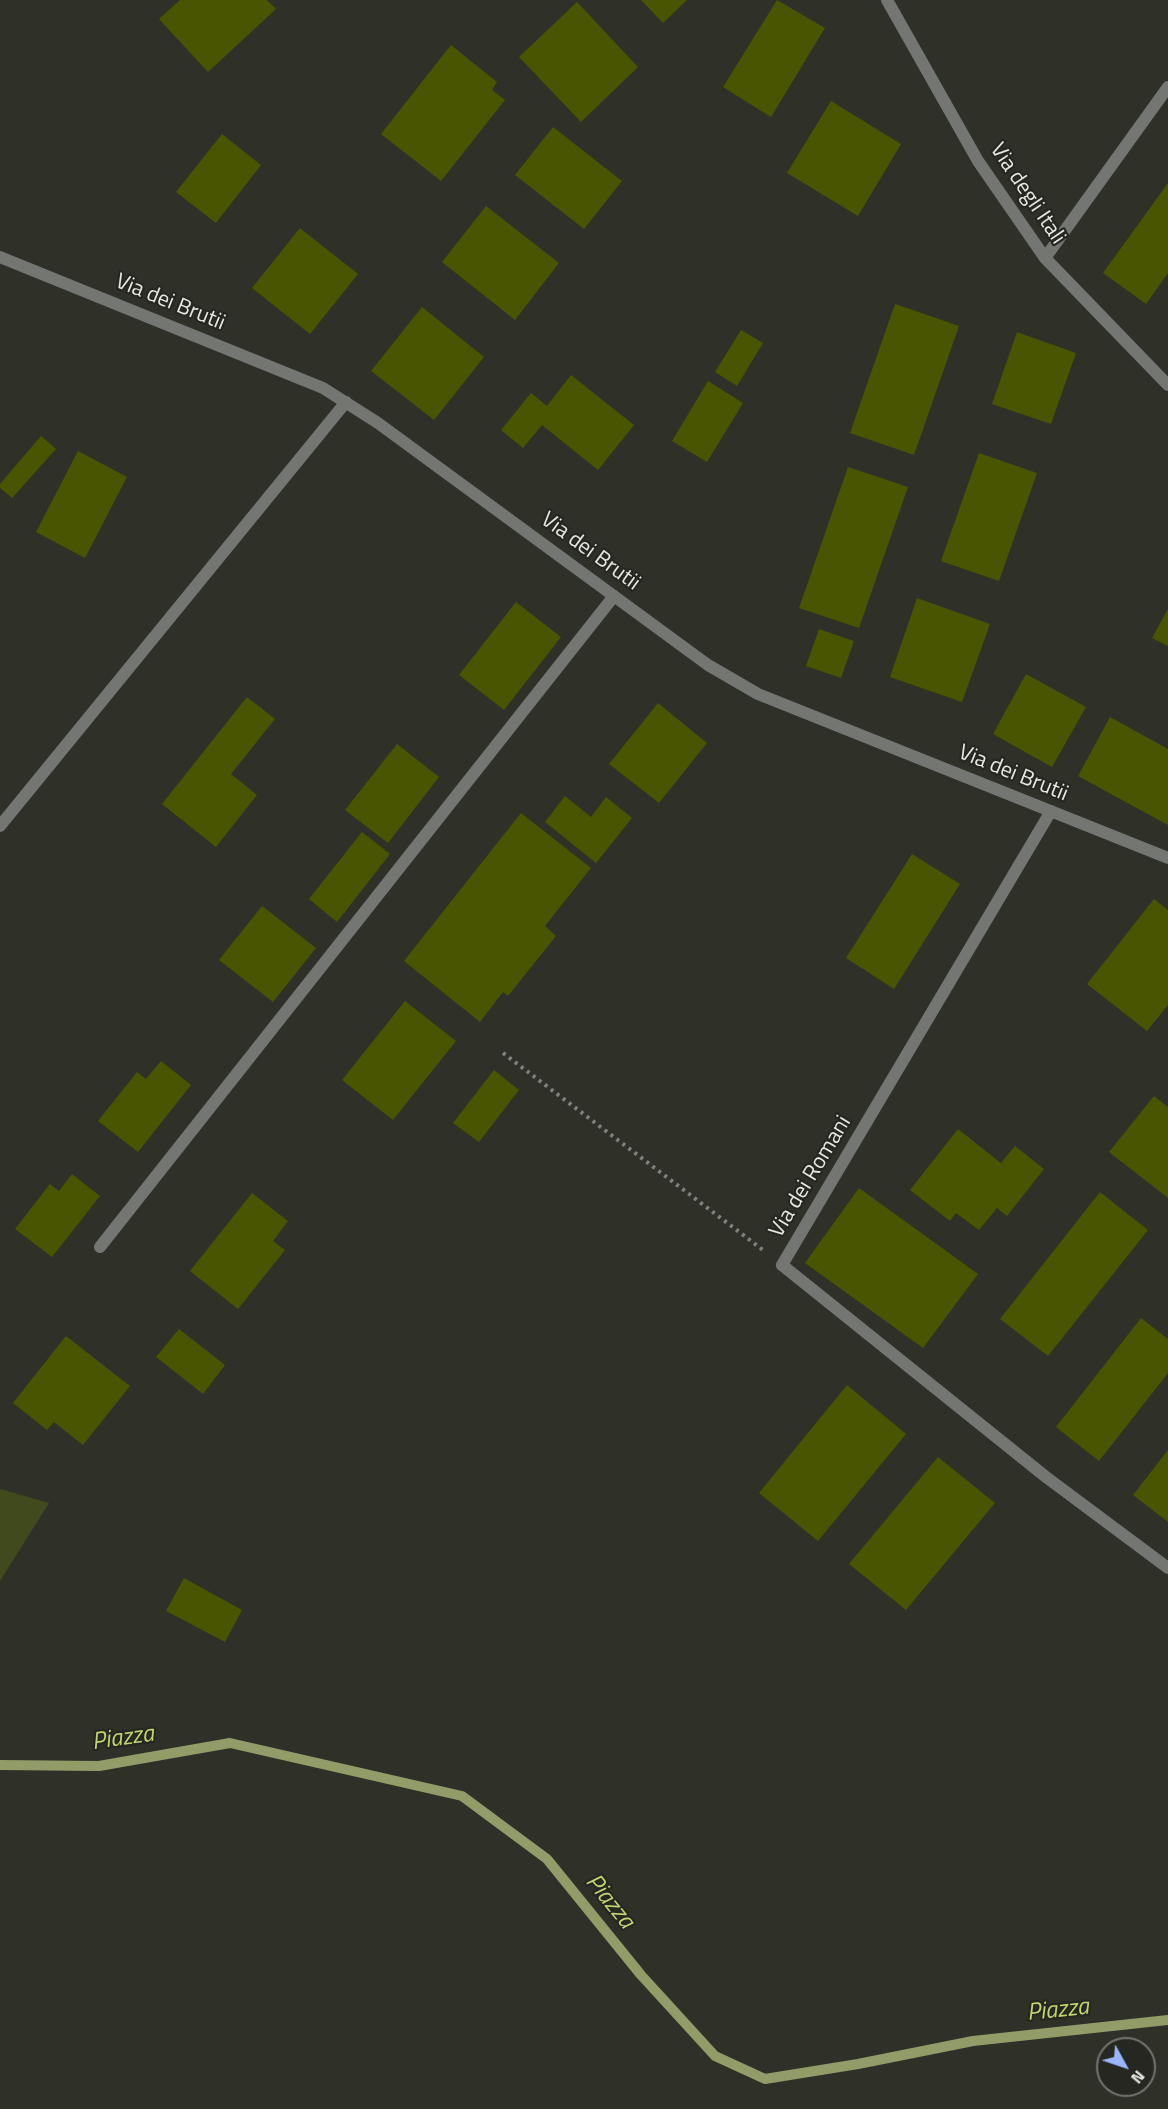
<!DOCTYPE html>
<html>
<head>
<meta charset="utf-8">
<style>
	body { margin:0 }
	#map { position:relative; width:1168px; height:2109px; overflow:hidden; background:#2f3129; font-family:"Titillium Web",sans-serif }
	canvas { display:block }
	.north { position:absolute; left:1096px; top:2037px; width:60px; height:60px; box-sizing:border-box; background:#262720; border:2px solid #73746e; border-radius:50%; rotate:130deg; font-size:16px; font-weight:700; line-height:24px; text-align:center; color:#e6e8e3 }
	.north::after { content:''; display:block; margin:auto; width:21px; height:27px; background:#9bb5fd; clip-path:polygon(50% 0,100% 100%,50% 72%,0 100%) }
</style>
</head>
<body>
<div id="map">
<canvas width="1168" height="2109"></canvas>
<div class="north">N</div>
</div>
<script>
const context = document.querySelector('canvas').getContext('2d');
context.lineJoin = 'round';
function fill(path, color) { context.fillStyle = color; context.fill(path, 'evenodd'); }
const toPath = rows => new Path2D(rows.map(r => 'M' + r).join(''));
function strokePath(path, color, width, dash) { context.strokeStyle = color; context.lineWidth = width; context.lineCap = dash ? 'butt' : 'round'; context.setLineDash(dash || []); context.stroke(path); }
function write(font, color, halo, rows, align = 'center') {
  context.font = font + ' "Titillium Web",sans-serif'; context.lineWidth = 4.5; context.setLineDash([]); context.textBaseline = 'middle'; context.strokeStyle = halo; context.fillStyle = color; for (const [text, x, y, turn = 0] of rows) {
    context.save(); context.translate(x, y); context.rotate((+turn || 0) * Math.PI / 180); context.textAlign = isNaN(turn) ? turn : align; if (halo) context.strokeText(text, 0, 0); context.fillText(text, 0, 0); context.restore();
  }
}
const green = toPath([
	[0,1489,49,1503,0,1581]
]);
const stream = toPath([
	[0,1765,99,1766,230,1743,462,1796,547,1859,641,1975,715,2056,765,2079,858,2064,973,2041,1168,2020]
]);
const building = toPath([
	[180,0,267,0,276,9,208,72,159,19],
	[641,0,687,0,663,23],
	[777,0,825,28,771,117,723,87],
	[577,2,638,67,581,122,519,57],
	[451,45,497,82,492,90,505,100,441,181,381,134],
	[831,101,901,144,858,216,787,173],
	[553,127,622,181,584,229,515,175],
	[222,134,261,165,216,223,176,192],
	[1168,183,1168,273,1146,304,1103,273],
	[486,206,559,263,515,320,442,262],
	[300,228,358,274,310,334,252,288],
	[895,304,959,326,914,455,850,433],
	[422,307,484,357,434,420,371,371],
	[741,330,763,343,737,386,715,372],
	[1017,332,1076,353,1051,424,992,404],
	[571,375,634,425,598,470,542,425,523,448,501,430,531,393,547,406],
	[708,381,743,403,707,462,672,441],
	[41,436,56,449,12,498,0,488,0,484],
	[78,451,127,477,85,558,36,532],
	[979,453,1037,473,999,581,941,561],
	[848,467,908,487,859,628,799,608],
	[917,598,990,624,962,702,890,677],
	[516,602,561,637,504,710,459,675],
	[1168,609,1168,646,1152,638],
	[819,629,854,641,841,678,806,666],
	[1026,674,1086,707,1052,767,993,734],
	[247,697,275,719,231,774,257,795,216,847,162,804],
	[658,703,707,743,659,803,609,764],
	[1110,717,1168,749,1168,825,1078,776],
	[397,744,439,777,388,843,345,810],
	[565,796,591,817,606,797,632,818,596,863,545,822],
	[521,813,591,868,545,926,556,936,508,996,503,992,480,1022,404,961],
	[362,832,390,854,337,922,309,899],
	[912,854,960,884,894,989,846,958],
	[1154,899,1168,910,1168,1005,1147,1031,1087,984],
	[262,906,316,948,273,1002,219,960],
	[405,1001,456,1041,393,1120,342,1080],
	[161,1061,191,1085,138,1152,98,1121,137,1072,146,1079],
	[494,1070,519,1090,479,1142,453,1123],
	[1154,1096,1168,1107,1168,1198,1109,1152],
	[958,1129,1001,1163,1015,1146,1044,1169,1007,1216,997,1208,979,1230,956,1213,950,1221,910,1190],
	[72,1174,100,1196,52,1257,15,1229,50,1184,59,1191],
	[859,1188,978,1274,923,1348,805,1263],
	[1100,1192,1148,1230,1048,1356,1000,1319],
	[252,1193,288,1221,273,1241,285,1250,238,1309,190,1271],
	[1141,1318,1168,1339,1168,1373,1099,1461,1056,1427],
	[179,1329,225,1365,203,1394,156,1357],
	[66,1336,130,1386,83,1445,54,1422,47,1430,13,1403],
	[847,1385,906,1434,818,1541,759,1493],
	[1168,1450,1168,1522,1133,1495],
	[938,1457,995,1503,906,1610,849,1564],
	[184,1578,242,1610,225,1642,166,1611]
]);
const path = toPath([
	[503,1053,763,1250]
]);
const lane = toPath([
	[0,826,346,402],
	[100,1247,614,596]
]);
const street = toPath([
	[887,0,978,161,1045,258,1168,385],
	[0,257,323,388,378,423,708,665,758,694,1168,858],
	[1045,258,1168,87],
	[1051,811,782,1265,1046,1477,1168,1568]
]);
const streetNames = [
	["Via degli Itali",1027,194,56],
	["Via dei Brutii",170,303,22],
	["Via dei Brutii",590,552,36],
	["Via dei Brutii",1013,774,22],
	["Via dei Romani",811,1177,-59]
];
const waterNames = [
	["Piazza",123,1739,-8],
	["Piazza",609,1902,51],
	["Piazza",1058,2011,-6]
];
fill(green, '#414a1c');
strokePath(stream, '#929c68', 10);
fill(building, '#495501');
strokePath(path, '#7f817a', 4, [3, 4.5]);
strokePath(lane, '#747671', 12);
strokePath(street, '#747671', 12);
write('22px', '#e6e8e3', '#262720', streetNames);
write('italic 24px', '#c0d570', '#262720', waterNames);
</script>
</body>
</html>
